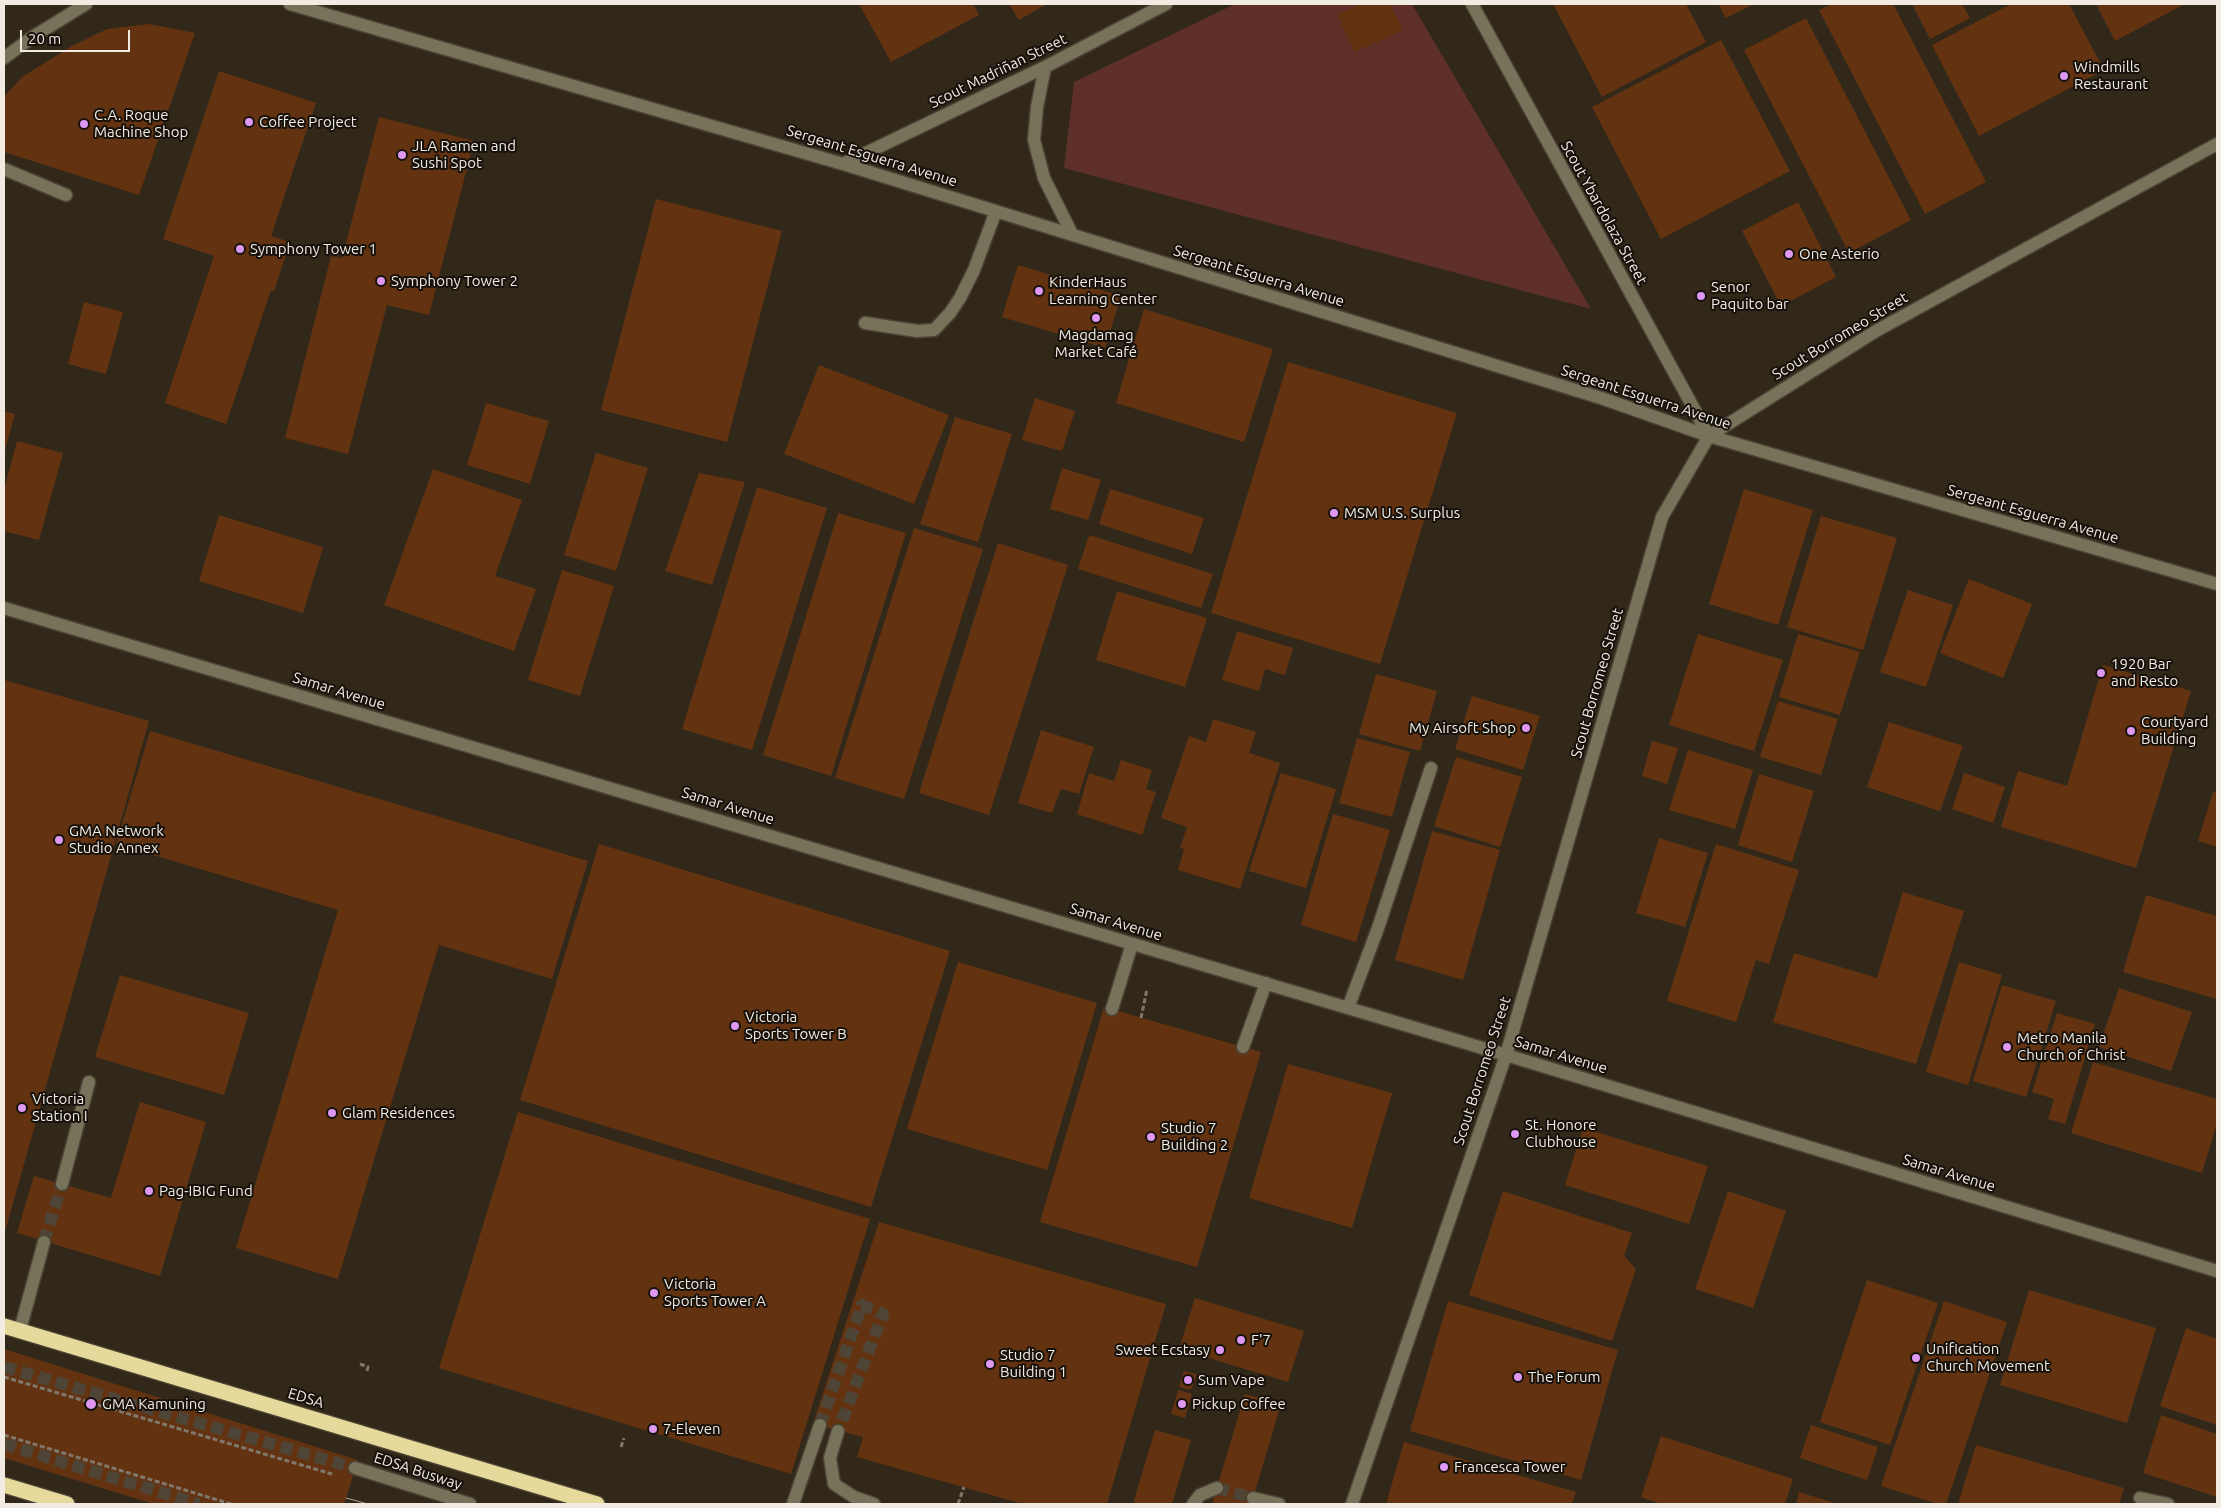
<!DOCTYPE html>
<html>
<head>
<meta charset="utf-8">
<style>
	body { margin:0 }
	#map { position:relative; width:2221px; height:1508px; overflow:hidden; background:#322819; font-family:Ubuntu,sans-serif }
	canvas { display:block }
	.frame { position:absolute; inset:0; border:5px solid #f2ebe2; pointer-events:none }
	.scale { position:absolute; left:20px; top:30px; width:110px; height:22px; box-sizing:border-box; border:2px solid #f2ebe2; border-top:0; padding-left:6px; font-size:15px; line-height:18px; white-space:nowrap; color:#f2ebe2; -webkit-text-stroke:4px #16110b; paint-order:stroke }
</style>
</head>
<body>
<div id="map">
<canvas width="2221" height="1508"></canvas>
<div class="frame"></div>
<div class="scale">20 m</div>
</div>
<script>
const context = document.querySelector('canvas').getContext('2d');
context.lineJoin = 'round';
function fill(path, color) { context.fillStyle = color; context.fill(path, 'evenodd'); }
const toPath = rows => new Path2D(rows.map(r => 'M' + r).join(''));
function strokePath(path, color, width, dash) { context.strokeStyle = color; context.lineWidth = width; context.lineCap = dash ? 'butt' : 'round'; context.setLineDash(dash || []); context.stroke(path); }
function write(font, color, halo, rows, align = 'center') {
  context.font = font + ' Ubuntu,sans-serif'; context.lineWidth = 4; context.setLineDash([]); context.textBaseline = 'middle'; context.strokeStyle = halo; context.fillStyle = color; for (const [text, x, y, turn = 0] of rows) {
    context.save(); context.translate(x, y); context.rotate((+turn || 0) * Math.PI / 180); context.textAlign = isNaN(turn) ? turn : align; if (halo) context.strokeText(text, 0, 0); context.fillText(text, 0, 0); context.restore();
  }
}
const green = toPath([
	[1235,4,1412,4,1591,309,1064,168,1074,82]
]);
const building = toPath([
	[859,4,973,4,979,15,891,62],
	[1009,4,1047,4,1019,20],
	[1360,4,1390,4,1403,30,1355,52,1337,15],
	[1553,4,1686,4,1706,42,1602,97],
	[1718,4,1754,4,1726,18],
	[1832,4,1893,4,1986,182,1925,214,1819,10],
	[1912,4,1962,4,1970,18,1930,39],
	[2011,4,2069,4,2104,70,1979,136,1932,45],
	[2096,4,2185,4,2115,41],
	[1806,18,1911,220,1849,253,1744,50],
	[149,24,195,33,139,195,4,152,4,97,22,77,72,46,107,29],
	[1721,40,1790,171,1661,239,1592,107],
	[219,71,316,103,271,236,290,242,274,291,271,290,226,424,165,403,214,256,163,239],
	[379,117,474,141,429,315,387,305,348,454,285,438,331,256,342,258],
	[656,199,782,231,727,442,601,410],
	[1798,202,1836,277,1781,306,1742,231],
	[1018,265,1121,296,1105,348,1002,317],
	[84,302,123,312,106,374,68,364],
	[1144,309,1273,349,1244,442,1116,403],
	[1288,362,1457,413,1380,664,1211,613],
	[819,365,949,415,914,504,784,454],
	[1035,398,1075,411,1062,451,1022,440],
	[486,403,549,421,530,484,467,465],
	[4,411,15,414,4,454],
	[955,417,1012,434,978,542,920,524],
	[17,441,63,453,39,540,4,531,4,490],
	[596,453,648,468,616,571,564,555],
	[1062,468,1101,480,1088,520,1050,509],
	[433,469,522,500,495,576,536,589,514,651,384,605],
	[699,473,745,482,712,585,665,571],
	[757,487,827,508,752,750,682,729],
	[1110,489,1204,518,1192,554,1099,524],
	[1744,489,1813,510,1778,625,1709,604],
	[838,513,906,533,831,776,763,755],
	[219,515,323,547,303,613,199,581],
	[1821,516,1897,538,1863,650,1787,627],
	[914,528,983,549,904,799,835,778],
	[1089,535,1213,574,1201,608,1078,569],
	[998,543,1068,565,989,815,919,793],
	[562,570,614,586,580,696,528,680],
	[1969,579,2032,604,2003,678,1940,653],
	[1908,590,1953,605,1926,687,1880,672],
	[1117,591,1207,618,1185,687,1096,660],
	[1237,631,1293,648,1285,675,1265,669,1259,691,1222,680],
	[1698,634,1783,660,1754,751,1669,725],
	[1798,634,1860,652,1840,715,1779,697],
	[2103,665,2191,691,2136,868,2001,827,2018,771,2067,786],
	[1376,674,1437,691,1420,751,1359,734],
	[4,680,149,721,4,1235],
	[1472,696,1540,716,1523,770,1455,749],
	[1778,701,1838,719,1821,775,1760,757],
	[1213,719,1256,732,1249,753,1280,763,1240,889,1178,870,1184,849,1180,848,1187,827,1161,818,1189,736,1206,742],
	[1889,722,1963,746,1940,811,1867,787],
	[1041,730,1094,747,1079,794,1061,789,1052,813,1018,803],
	[150,731,588,861,552,979,439,945,338,1279,236,1248,338,910,116,844],
	[1357,738,1410,752,1392,817,1339,803],
	[1652,741,1678,748,1667,784,1642,776],
	[1688,750,1753,770,1735,829,1669,810],
	[1456,757,1522,777,1500,847,1434,826],
	[1121,760,1152,770,1146,789,1156,792,1142,835,1077,814,1089,773,1114,781],
	[1281,773,1336,789,1306,888,1249,871],
	[1964,773,2005,787,1993,823,1952,809],
	[1759,774,1814,791,1792,862,1738,845],
	[2213,792,2217,793,2217,847,2198,841],
	[1333,814,1390,830,1356,942,1301,925],
	[1432,831,1500,850,1463,980,1395,960],
	[1659,838,1708,853,1685,927,1636,913],
	[599,844,950,951,871,1207,520,1100],
	[1716,844,1799,870,1769,964,1756,960,1736,1022,1667,1001],
	[1903,892,1964,911,1916,1064,1773,1022,1794,953,1877,978],
	[2146,895,2217,916,2217,999,2123,972],
	[958,962,1097,1003,1047,1170,907,1129],
	[1959,962,2002,975,1968,1085,1926,1072],
	[120,975,249,1013,224,1095,95,1057],
	[2002,985,2056,1001,2026,1097,1973,1081],
	[2119,988,2192,1012,2171,1071,2099,1047],
	[1104,1007,1261,1052,1197,1267,1040,1222],
	[2057,1013,2095,1024,2065,1124,2048,1119,2054,1099,2032,1092],
	[2093,1062,2217,1099,2217,1123,2202,1173,2071,1133],
	[1288,1064,1392,1093,1352,1228,1249,1198],
	[140,1102,206,1122,160,1276,17,1233,34,1176,111,1198],
	[518,1112,870,1219,791,1474,439,1368],
	[1583,1128,1708,1166,1689,1224,1565,1185],
	[1503,1191,1632,1233,1624,1256,1636,1269,1612,1341,1469,1295],
	[1728,1191,1786,1211,1753,1308,1695,1289],
	[879,1222,1166,1304,1107,1504,1023,1504,857,1457,863,1437,813,1424],
	[1867,1280,1938,1303,1890,1445,1820,1422],
	[2029,1290,2156,1328,2127,1423,2000,1385],
	[1195,1298,1304,1331,1288,1382,1179,1349],
	[1448,1301,1618,1350,1581,1480,1410,1431],
	[1944,1301,2007,1322,1946,1504,1938,1504,1881,1486],
	[2186,1328,2217,1339,2217,1425,2160,1406],
	[4,1349,358,1460,344,1504,154,1504,4,1458],
	[1184,1371,1197,1374,1191,1390,1179,1387],
	[1178,1390,1192,1394,1185,1418,1171,1414],
	[1245,1394,1281,1404,1253,1498,1251,1504,1212,1504],
	[2161,1415,2217,1434,2217,1497,2143,1473],
	[1811,1425,1878,1447,1867,1480,1800,1458],
	[1155,1430,1191,1440,1172,1504,1133,1504],
	[1661,1436,1793,1479,1785,1504,1661,1504,1641,1497],
	[1404,1442,1576,1492,1572,1504,1386,1504],
	[1976,1445,2124,1488,2119,1504,1958,1504],
	[1799,1492,1838,1504,1796,1504]
]);
const minorTunnel = toPath([
	[44,1242,62,1184],
	[4,1367,355,1468],
	[820,1425,862,1305,883,1314,838,1431],
	[4,1444,199,1504],
	[1217,1488,1253,1498]
]);
const path = toPath([
	[1141,1018,1147,989],
	[360,1364,368,1367,367,1371],
	[4,1377,332,1474],
	[4,1435,231,1504],
	[621,1447,624,1438],
	[958,1504,964,1487]
]);
const minor = toPath([
	[290,4,843,164,1601,398,1709,436,2217,584],
	[1472,4,1709,436],
	[4,58,31,38,86,4],
	[1045,67,1037,107,1034,140,1044,178,1072,234],
	[843,164,1045,67,1166,4],
	[4,169,66,195],
	[865,323,917,331,934,330,950,313,960,298,974,270,996,211],
	[4,608,1506,1055,2217,1271],
	[1348,1008,1378,928,1431,768],
	[1112,1009,1132,944],
	[1243,1047,1266,983],
	[62,1184,89,1082],
	[20,1330,44,1242],
	[838,1431,830,1458,834,1484,854,1497,874,1504],
	[355,1468,470,1504],
	[1253,1498,1279,1504],
	[2140,1498,2168,1504],
	[793,1504,820,1425],
	[1193,1504,1200,1495,1217,1488],
	[1352,1504,1506,1055,1662,517,1709,436,1876,331,2217,144]
]);
const highway = toPath([
	[4,1326,597,1504],
	[4,1485,67,1504]
]);
const tram = toPath([
	[346,1498,368,1504]
]);
const markers = [
	[2064,76,5,"#de98f2"],
	[249,122,5,"#de98f2"],
	[84,124,5,"#de98f2"],
	[402,155,5,"#de98f2"],
	[240,249,5,"#de98f2"],
	[1789,254,5,"#de98f2"],
	[381,281,5,"#de98f2"],
	[1039,291,5,"#de98f2"],
	[1701,296,5,"#de98f2"],
	[1096,318,5,"#de98f2"],
	[1334,513,5,"#de98f2"],
	[2101,673,5,"#de98f2"],
	[1526,728,5,"#de98f2"],
	[2131,731,5,"#de98f2"],
	[59,840,5,"#de98f2"],
	[735,1026,5,"#de98f2"],
	[2007,1047,5,"#de98f2"],
	[22,1108,5,"#de98f2"],
	[332,1113,5,"#de98f2"],
	[1515,1134,5,"#de98f2"],
	[1151,1137,5,"#de98f2"],
	[149,1191,5,"#de98f2"],
	[654,1293,5,"#de98f2"],
	[1241,1340,5,"#de98f2"],
	[1220,1350,5,"#de98f2"],
	[1916,1358,5,"#de98f2"],
	[990,1364,5,"#de98f2"],
	[1518,1377,5,"#de98f2"],
	[1188,1380,5,"#de98f2"],
	[91,1404,6,"#de98f2"],
	[1182,1404,5,"#de98f2"],
	[653,1429,5,"#de98f2"],
	[1444,1467,5,"#de98f2"]
];
const poiNames = [
	["Windmills",2074,67],
	["Restaurant",2074,84],
	["C.A. Roque",94,115],
	["Machine Shop",94,132],
	["Coffee Project",259,122],
	["JLA Ramen and",412,146],
	["Sushi Spot",412,163],
	["Symphony Tower 1",250,249],
	["One Asterio",1799,254],
	["Symphony Tower 2",391,281],
	["KinderHaus",1049,282],
	["Learning Center",1049,299],
	["Senor",1711,287],
	["Paquito bar",1711,304],
	["Magdamag",1096,335,"center"],
	["Market Café",1096,352,"center"],
	["MSM U.S. Surplus",1344,513],
	["1920 Bar",2111,664],
	["and Resto",2111,681],
	["Courtyard",2141,722],
	["Building",2141,739],
	["My Airsoft Shop",1516,728,"right"],
	["GMA Network",69,831],
	["Studio Annex",69,848],
	["Victoria",745,1017],
	["Sports Tower B",745,1034],
	["Metro Manila",2017,1038],
	["Church of Christ",2017,1055],
	["Victoria",32,1099],
	["Station I",32,1116],
	["Glam Residences",342,1113],
	["St. Honore",1525,1125],
	["Clubhouse",1525,1142],
	["Studio 7",1161,1128],
	["Building 2",1161,1145],
	["Pag-IBIG Fund",159,1191],
	["Victoria",664,1284],
	["Sports Tower A",664,1301],
	["F'7",1251,1340],
	["Unification",1926,1349],
	["Church Movement",1926,1366],
	["Sweet Ecstasy",1210,1350,"right"],
	["Studio 7",1000,1355],
	["Building 1",1000,1372],
	["The Forum",1528,1377],
	["Sum Vape",1198,1380],
	["GMA Kamuning",102,1404],
	["Pickup Coffee",1192,1404],
	["7-Eleven",663,1429],
	["Francesca Tower",1454,1467]
];
const streetNames = [
	["Scout Madriñan Street",998,71,-26],
	["Sergeant Esguerra Avenue",872,156,17],
	["Scout Ybardolaza Street",1604,213,61],
	["Sergeant Esguerra Avenue",1259,276,17],
	["Scout Borromeo Street",1840,336,-31],
	["Sergeant Esguerra Avenue",1646,397,18],
	["Sergeant Esguerra Avenue",2033,514,16],
	["Scout Borromeo Street",1597,683,-74],
	["Samar Avenue",339,691,17],
	["Samar Avenue",728,806,17],
	["Samar Avenue",1116,922,17],
	["Samar Avenue",1561,1055,17],
	["Scout Borromeo Street",1482,1071,-72],
	["Samar Avenue",1949,1173,17],
	["EDSA",306,1398,17],
	["EDSA Busway",418,1471,18]
];
fill(green, '#5f3029');
fill(building, '#633311');
strokePath(minorTunnel, '#4f4537', 12, [12, 6]);
strokePath(minor, '#4d4335', 15);
strokePath(highway, '#4d4335', 18);
strokePath(path, '#80786b', 3, [5, 2.5]);
strokePath(minor, '#77735a', 12);
strokePath(highway, '#e5da9b', 15);
strokePath(tram, '#aaa297', 1);
for (const [x, y, r, color] of markers) { const dot = new Path2D(); dot.arc(x, y, r, 0, 2 * Math.PI); context.fillStyle = color; context.fill(dot); strokePath(dot, '#16110b', 2); }
write('15px', '#f2ebe2', '#16110b', poiNames, 'left');
write('15px', '#f2ebe2', '#16110b', streetNames);
</script>
</body>
</html>
